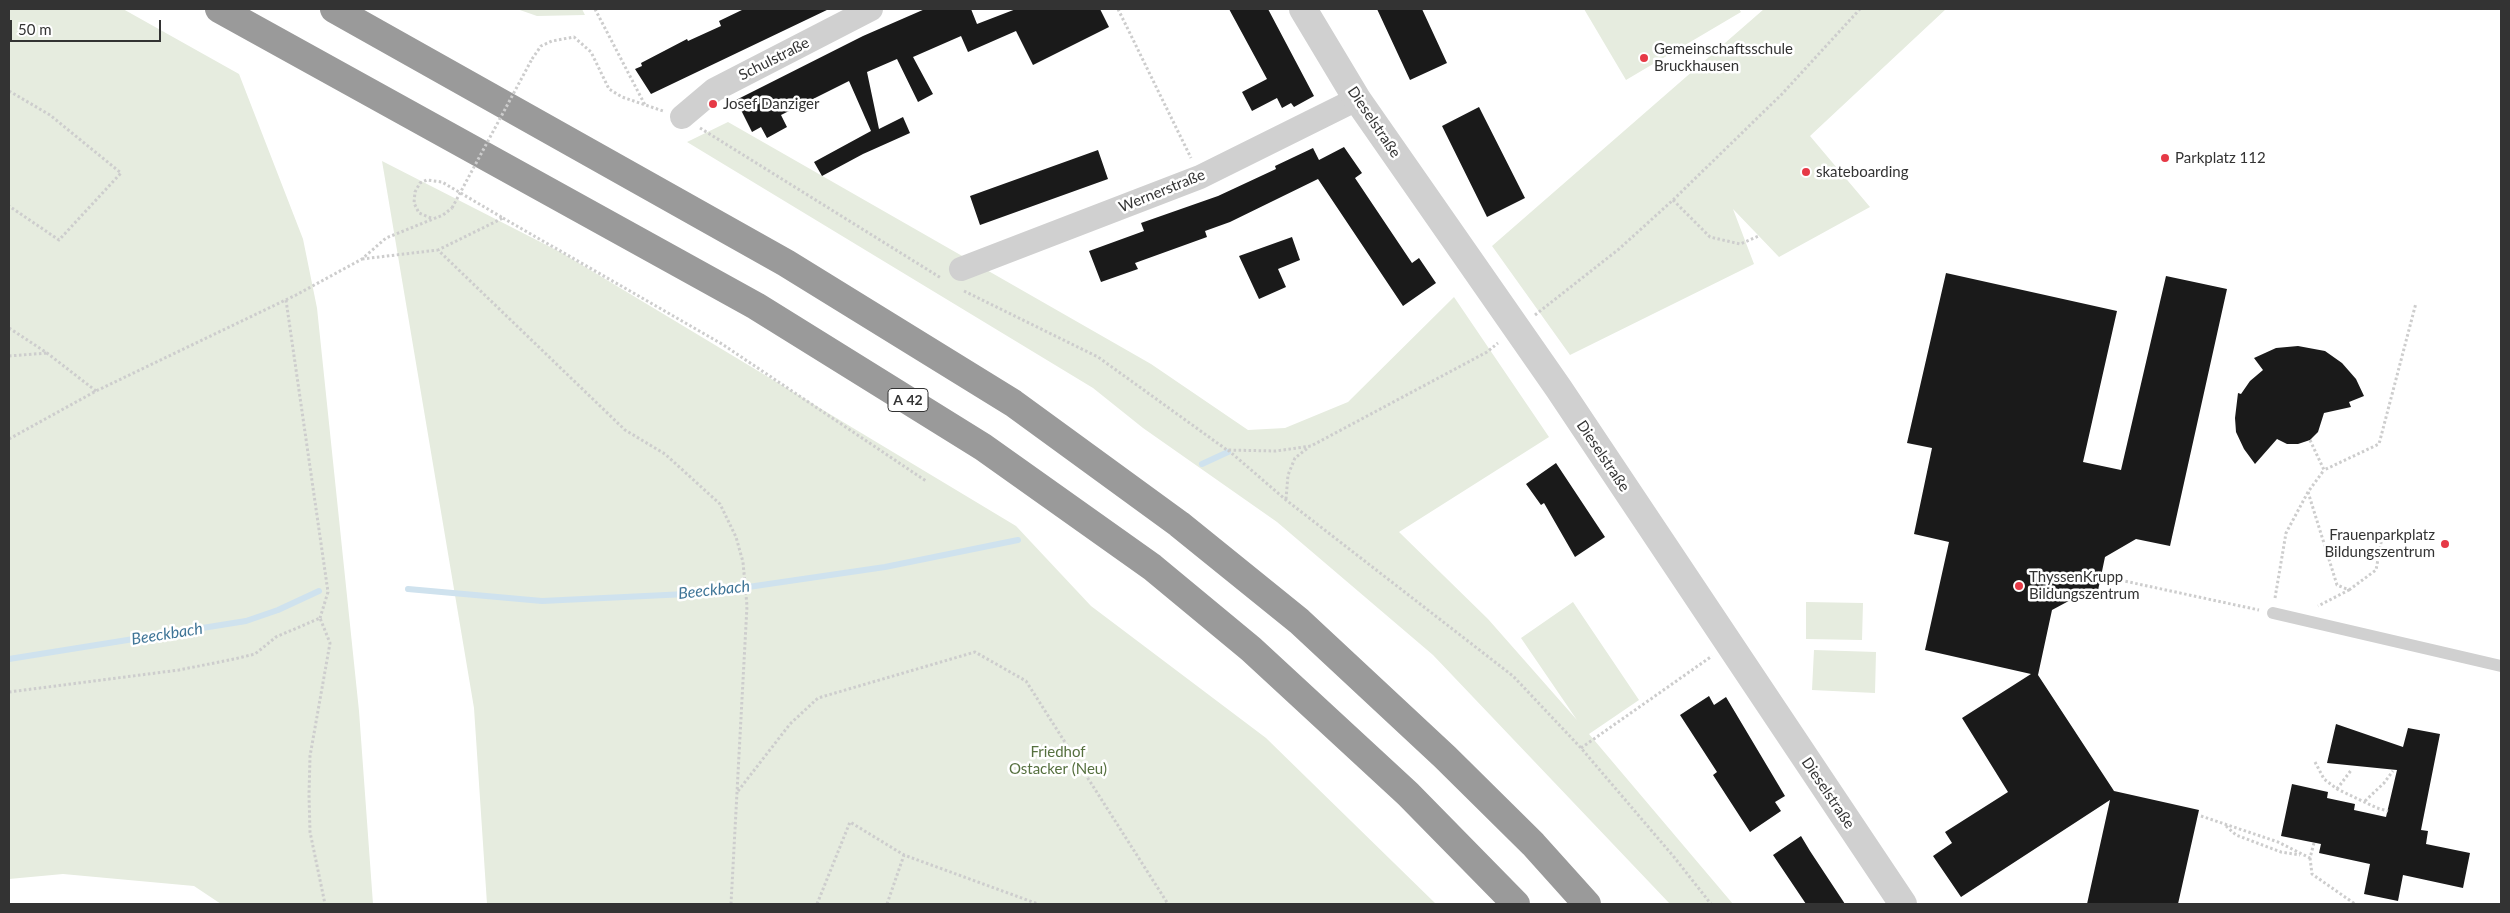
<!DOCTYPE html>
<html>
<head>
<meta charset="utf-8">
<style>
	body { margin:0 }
	#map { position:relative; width:2510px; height:913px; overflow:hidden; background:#fff; font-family:Lato,sans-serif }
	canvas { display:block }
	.frame { position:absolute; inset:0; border:10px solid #333; pointer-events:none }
	.scale { position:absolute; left:10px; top:20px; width:151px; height:22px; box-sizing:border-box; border:2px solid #333; border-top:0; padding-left:6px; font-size:15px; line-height:18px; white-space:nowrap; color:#333; -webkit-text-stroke:4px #fff; paint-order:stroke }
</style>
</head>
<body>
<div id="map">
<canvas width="2510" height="913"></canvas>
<div class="frame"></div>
<div class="scale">50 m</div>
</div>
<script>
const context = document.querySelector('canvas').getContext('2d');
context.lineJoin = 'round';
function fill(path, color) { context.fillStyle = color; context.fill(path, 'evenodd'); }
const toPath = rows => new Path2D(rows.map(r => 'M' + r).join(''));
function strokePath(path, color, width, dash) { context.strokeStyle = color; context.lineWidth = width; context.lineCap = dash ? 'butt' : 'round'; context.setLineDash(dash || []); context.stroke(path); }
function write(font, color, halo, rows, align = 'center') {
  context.font = font + ' Lato,sans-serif'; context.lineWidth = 5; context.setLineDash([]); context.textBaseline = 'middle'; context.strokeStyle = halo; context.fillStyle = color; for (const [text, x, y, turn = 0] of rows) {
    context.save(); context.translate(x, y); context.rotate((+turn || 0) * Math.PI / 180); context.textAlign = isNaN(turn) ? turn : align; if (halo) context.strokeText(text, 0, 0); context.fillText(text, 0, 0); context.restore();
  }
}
const green = toPath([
	[9,9,123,9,239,74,303,239,317,308,359,711,373,904,221,904,194,886,63,874,9,879],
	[517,9,582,9,585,15,537,16],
	[1584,9,1739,9,1741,12,1626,80],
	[1764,9,1946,9,1810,136,1870,207,1779,257,1733,209,1754,264,1570,355,1492,246],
	[728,122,1151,364,1248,430,1285,428,1348,402,1454,297,1549,437,1399,532,1488,619,1577,720,1521,638,1573,602,1639,700,1589,734,1733,904,1670,904,1433,655,1277,522,1143,428,1093,388,687,142],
	[382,161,562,253,1016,526,1091,606,1266,738,1436,904,487,904,474,708],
	[1806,602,1863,603,1862,640,1806,639],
	[1814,650,1876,652,1875,693,1812,690]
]);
const stream = toPath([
	[1202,464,1228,452],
	[408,589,542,601,707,593,885,567,1018,540],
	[9,659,246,621,278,610,319,591]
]);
const building = toPath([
	[744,9,829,9,651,94,635,69,642,66,641,63,687,39,688,41,721,26,719,21],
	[925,9,971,9,977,24,1016,9,1100,9,1109,27,1033,65,1016,31,968,52,961,36,913,57,933,94,918,102,897,59,867,72,879,129,903,117,910,133,863,154,822,176,814,162,871,131,849,81,781,115,787,127,767,138,761,127,752,132,736,100,863,36],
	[1229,9,1268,9,1314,96,1294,107,1291,103,1282,108,1277,98,1252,111,1242,92,1267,79],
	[1377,9,1422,9,1447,63,1410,80],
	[1479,107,1525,198,1487,217,1442,126],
	[1344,147,1362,173,1355,178,1412,263,1419,258,1436,283,1403,306,1318,179,1230,222,1205,231,1207,237,1135,263,1138,269,1101,282,1089,251,1144,231,1141,223,1218,196,1276,169,1275,166,1313,148,1319,160],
	[1098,150,1108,179,980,225,970,196],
	[1292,237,1300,260,1278,269,1286,287,1259,299,1239,256],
	[1946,273,2117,311,2083,462,2121,470,2166,276,2227,289,2170,546,2136,539,2105,557,2096,600,2078,596,2052,610,2038,675,2114,791,2199,810,2178,904,2087,904,2110,800,1961,897,1933,856,1952,843,1945,832,2008,792,1962,718,2031,674,1925,650,1949,542,1914,534,1932,448,1907,443],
	[2298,346,2325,351,2342,363,2356,379,2364,396,2349,402,2351,407,2324,413,2318,432,2310,440,2298,444,2287,444,2277,439,2255,464,2244,449,2236,432,2235,418,2238,393,2241,394,2250,381,2263,370,2254,358,2276,348],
	[1556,463,1605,537,1575,557,1544,503,1541,505,1526,484],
	[1709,696,1714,705,1726,697,1785,796,1775,802,1781,811,1750,832,1713,775,1717,772,1680,715],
	[2336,724,2403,747,2408,728,2440,734,2421,830,2428,831,2426,844,2470,853,2463,888,2403,875,2398,901,2364,894,2370,864,2319,853,2321,844,2281,836,2292,784,2328,792,2327,798,2355,804,2354,810,2386,817,2397,770,2327,763],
	[1801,836,1810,851,1845,904,1806,904,1773,855]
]);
const path = toPath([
	[595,9,645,105],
	[1118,9,1191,158],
	[532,59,541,46,552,41,574,37,591,52,609,89,622,97,663,111],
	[9,91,50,115,121,173,59,240,9,206],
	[700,128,941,278],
	[1673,200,1710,237,1740,244,1759,236],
	[431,218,419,213,414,203,415,192,420,183,427,180,442,182,503,218,438,250],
	[503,218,722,344,926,481],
	[362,259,438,250,625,430,665,454,720,504,736,537,743,562,747,606,731,904],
	[964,291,1098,357,1227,450,1276,451,1311,446,1487,352,1498,343],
	[286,300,328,592,320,618],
	[1535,315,1619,249,1673,200,1782,94,1860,9],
	[9,328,47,353,96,391],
	[9,356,47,353],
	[9,439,96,391,296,295,362,259,386,238,443,215,452,208],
	[2310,440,2324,470,2379,444,2416,303],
	[1228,450,1286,500,1513,676,1581,748,1674,857,1711,904],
	[2308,492,2337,585,2349,590,2318,606],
	[1286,499,1288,475,1295,458,1309,447],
	[2101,576,2259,610],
	[2349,590,2376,570,2383,532,2392,533],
	[2275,598,2286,533,2308,492,2324,470],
	[9,692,179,670,234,659,255,654,276,637,320,618,330,643,310,756,309,795,310,832,325,904],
	[1581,748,1712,656],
	[2315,762,2324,779,2337,789,2377,808,2388,811],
	[2337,789,2352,769],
	[738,791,790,724,818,698,975,652,1026,681,1168,904],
	[2365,801,2384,783,2393,771],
	[2201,816,2278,842,2310,858,2314,843],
	[2226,826,2236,835,2281,852,2300,855],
	[2310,858,2312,874,2355,904],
	[817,904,850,822,904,855,1038,904],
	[887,904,904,855]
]);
const service = toPath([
	[2273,613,2501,666]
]);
const minor = toPath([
	[682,117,714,90,871,9],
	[961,269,1200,177,1357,99]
]);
const tertiary = toPath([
	[1303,9,1357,99,1559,389,1903,904]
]);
const motorway = toPath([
	[219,9,756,306,983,447,1152,567,1251,649,1408,794,1516,904],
	[334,9,786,263,1013,403,1179,524,1299,621,1445,757,1533,844,1587,904]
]);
const pathBridge = toPath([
	[452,208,532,59]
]);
const markers = [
	[1644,58,5,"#e63946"],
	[713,104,5,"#e63946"],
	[2165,158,5,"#e63946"],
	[1806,172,5,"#e63946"],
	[2445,544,5,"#e63946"],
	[2019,586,5,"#e63946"]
];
const shields = [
	[908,400,40]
];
const shieldNames = [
	["A 42",908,400]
];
const poiNames = [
	["Gemeinschaftsschule",1654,49],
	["Bruckhausen",1654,66],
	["Josef Danziger",723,104],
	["Parkplatz 112",2175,158],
	["skateboarding",1816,172],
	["Frauenparkplatz",2435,535,"right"],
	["Bildungszentrum",2435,552,"right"],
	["ThyssenKrupp",2029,577],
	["Bildungszentrum",2029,594]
];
const streetNames = [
	["Schulstraße",774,59,-27],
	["Dieselstraße",1374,122,56],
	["Wernerstraße",1162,191,-22],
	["Dieselstraße",1603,456,56],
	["Dieselstraße",1828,793,56]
];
const parkNames = [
	["Friedhof",1058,752],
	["Ostacker (Neu)",1058,769]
];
const waterNames = [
	["Beeckbach",714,590,-6],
	["Beeckbach",167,634,-9]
];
fill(green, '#e6ecdf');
strokePath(stream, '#cfe2ee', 6);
fill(building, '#1a1a1a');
strokePath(path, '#cdcdcd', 3, [2.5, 2.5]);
strokePath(service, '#d0d0d0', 12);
strokePath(minor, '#d0d0d0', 24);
strokePath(tertiary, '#d0d0d0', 28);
strokePath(motorway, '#9a9a9a', 28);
strokePath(pathBridge, '#cdcdcd', 3, [2.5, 2.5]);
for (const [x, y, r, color] of markers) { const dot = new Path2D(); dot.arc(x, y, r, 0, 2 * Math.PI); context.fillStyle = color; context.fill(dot); strokePath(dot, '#fff', 2); }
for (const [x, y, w] of shields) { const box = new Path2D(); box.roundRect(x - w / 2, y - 11.5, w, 23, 4); context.fillStyle = '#fff'; context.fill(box); strokePath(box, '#333', 1); }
write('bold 14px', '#333', null, shieldNames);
write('15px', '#333', '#fff', poiNames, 'left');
write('15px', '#333', '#fff', streetNames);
write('15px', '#56703f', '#fff', parkNames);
write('italic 16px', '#3f7597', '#fff', waterNames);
</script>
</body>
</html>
